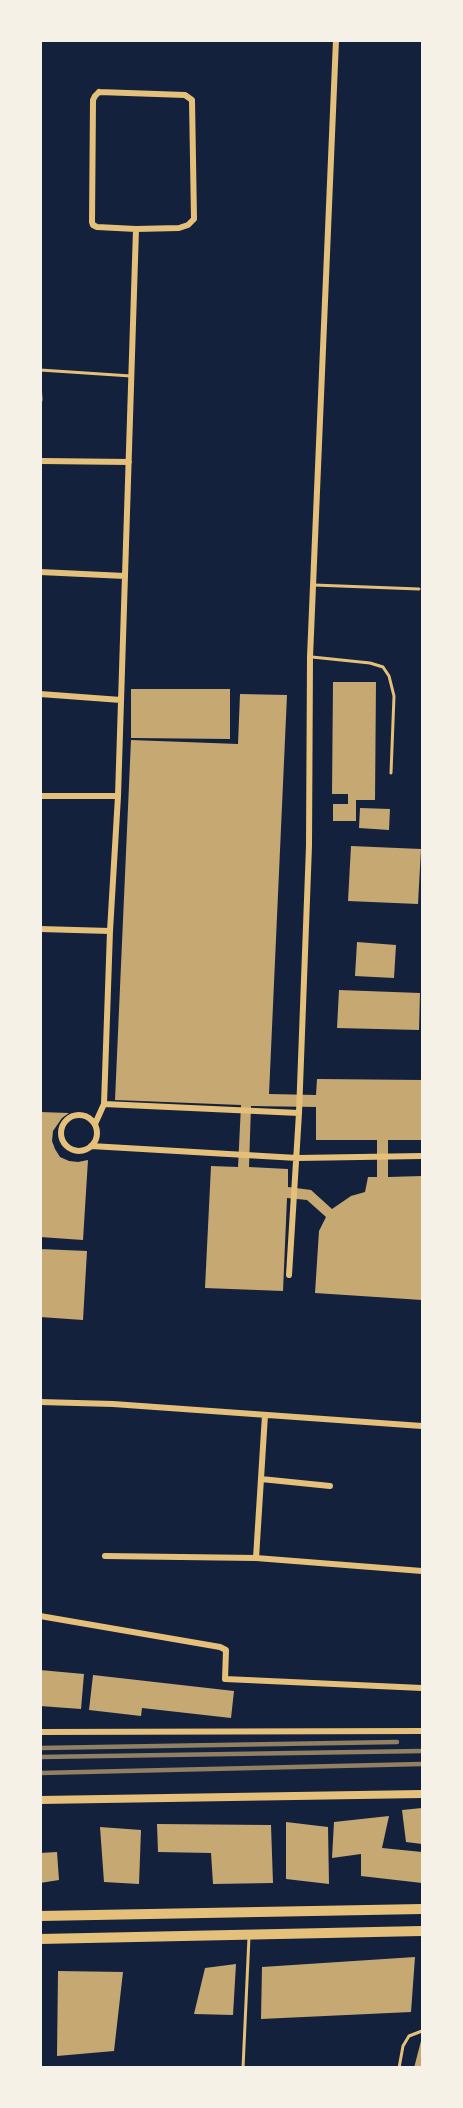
<!DOCTYPE html>
<html>
<head>
<meta charset="utf-8">
<style>
	body { margin:0 }
	#map { position:relative; width:463px; height:2108px; overflow:hidden; background:#14213d; font-family:Commissioner,sans-serif }
	canvas { display:block }
	.frame { position:absolute; inset:0; border:42px solid #f6f1e7; pointer-events:none }
</style>
</head>
<body>
<div id="map">
<canvas width="463" height="2108"></canvas>
<div class="frame"></div>
</div>
<script>
const context = document.querySelector('canvas').getContext('2d');
context.lineJoin = 'round';
function fill(path, color) { context.fillStyle = color; context.fill(path, 'evenodd'); }
const toPath = rows => new Path2D(rows.map(r => 'M' + r).join(''));
function strokePath(path, color, width, dash) { context.strokeStyle = color; context.lineWidth = width; context.lineCap = dash ? 'butt' : 'round'; context.setLineDash(dash || []); context.stroke(path); }
const building = toPath([
	[333,682,376,682,375,800,356,800,356,821,333,821,333,804,348,804,348,794,332,794],
	[131,689,230,689,230,739,131,738],
	[240,694,287,695,269,1094,316,1095,317,1079,422,1080,422,1140,388,1140,388,1177,422,1176,422,1300,315,1293,319,1231,326,1217,307,1200,287,1198,283,1291,205,1288,211,1166,238,1167,241,1105,115,1100,131,740,238,744],
	[251,1106,316,1107,316,1140,377,1140,377,1177,368,1177,365,1192,351,1196,332,1209,311,1190,288,1187,288,1169,249,1167],
	[360,808,390,809,389,830,359,828],
	[351,846,421,849,418,904,348,901],
	[357,942,396,945,394,978,355,976],
	[339,990,420,993,419,1030,337,1028],
	[40,1112,69,1113,62,1118,53,1131,52,1141,55,1149,60,1157,69,1161,78,1162,88,1160,83,1240,40,1237],
	[40,1249,87,1251,83,1320,40,1317],
	[40,1670,84,1674,81,1709,40,1706],
	[93,1675,234,1691,231,1718,142,1708,141,1716,89,1710],
	[422,1808,422,1844,406,1842,402,1810],
	[389,1816,382,1848,422,1852,422,1883,361,1876,361,1854,332,1858,334,1822],
	[286,1822,328,1827,329,1884,286,1879],
	[157,1824,271,1825,273,1883,213,1884,211,1853,158,1852],
	[100,1827,141,1830,139,1884,104,1882],
	[57,1852,59,1880,40,1883,40,1853],
	[415,1957,411,2012,261,2019,262,1967],
	[236,1964,233,2015,194,2014,205,1968],
	[58,1971,123,1972,114,2051,57,2056],
	[422,2037,422,2068,414,2068]
]);
const service = toPath([
	[40,370,131,376],
	[40,383,41,400],
	[314,585,419,589],
	[312,657,370,663,383,667,389,676,394,696,391,773],
	[243,2068,249,1937],
	[399,2068,403,2046,409,2036,422,2031]
]);
const minor = toPath([
	[99,92,185,95,192,100,194,219,188,225,179,228,136,229,97,227,93,225,92,222,93,100,95,96,99,92],
	[42,461,129,462],
	[40,572,125,576],
	[40,694,121,700],
	[40,796,118,796],
	[40,929,110,931],
	[104,1104,299,1113],
	'61 1133a18 18 0 1 1 36 0a18 18 0 1 1-36 0Z',
	[95,1124,104,1104,110,931,118,796,136,229],
	[91,1146,297,1158,422,1156],
	[289,1275,299,1113,309,846,310,657,336,40],
	[40,1402,113,1404,422,1426],
	[261,1479,330,1486],
	[105,1556,256,1558,422,1571],
	[256,1558,265,1415],
	[40,1616,220,1647,226,1650,225,1679,422,1688],
	[40,1732,422,1731]
]);
const tertiary = toPath([
	[40,1800,422,1794]
]);
const primary = toPath([
	[40,1916,422,1909],
	[40,1939,422,1931]
]);
const rail = toPath([
	[40,1748,397,1742],
	[40,1757,422,1751],
	[40,1773,422,1764]
]);
fill(building, '#c6a872');
strokePath(service, '#e5c07b', 3);
strokePath(minor, '#e5c07b', 6);
strokePath(tertiary, '#e5c07b', 8);
strokePath(primary, '#e5c07b', 10);
strokePath(rail, '#918062', 4.5);
</script>
</body>
</html>
